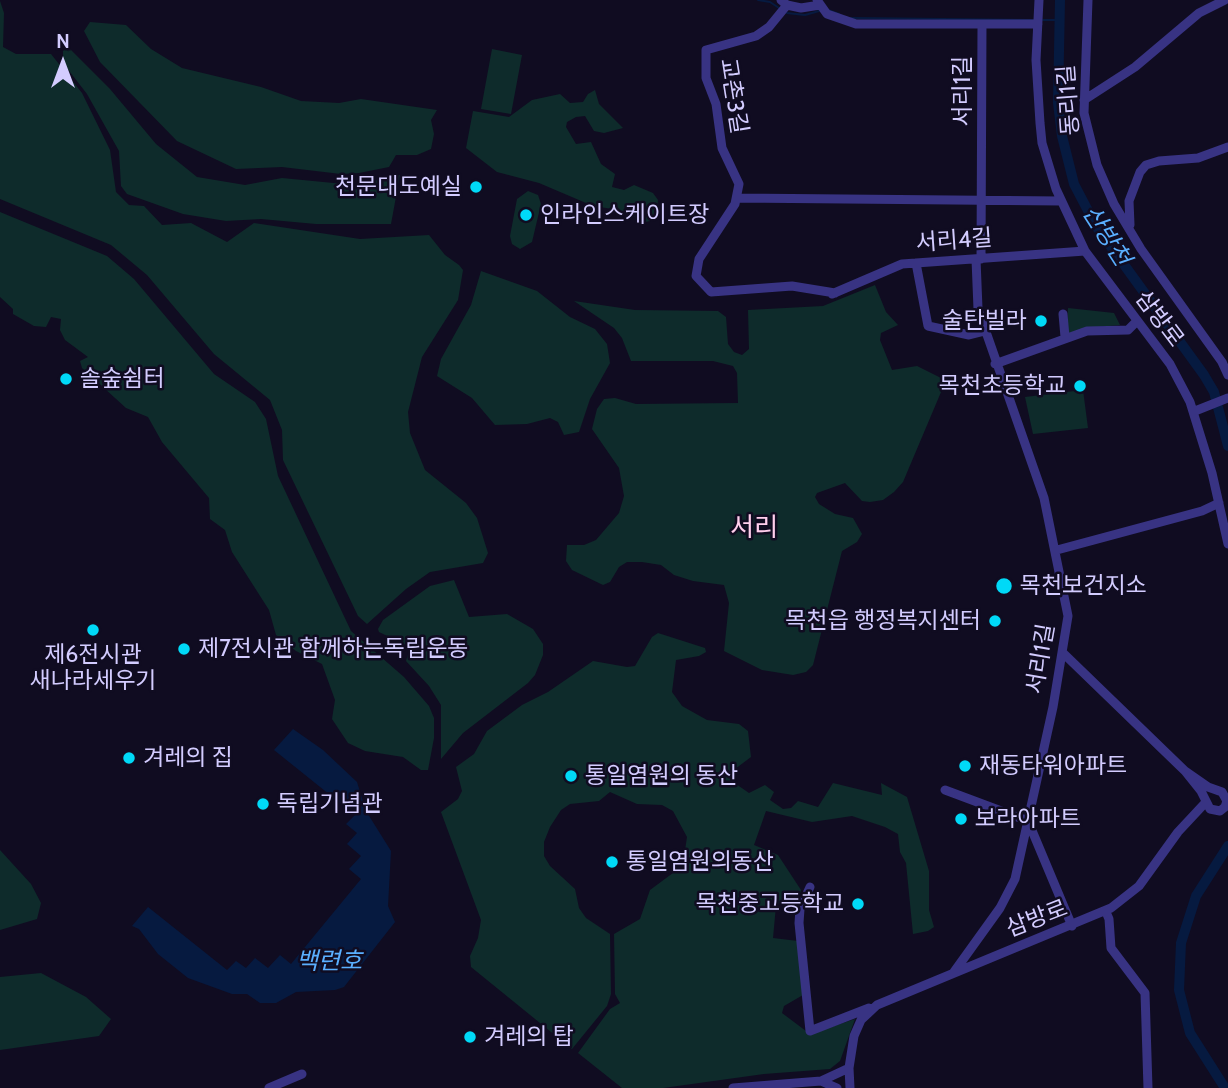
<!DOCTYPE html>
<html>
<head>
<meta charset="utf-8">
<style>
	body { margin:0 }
	#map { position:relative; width:1228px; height:1088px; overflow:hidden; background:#100c21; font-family:Cabin,sans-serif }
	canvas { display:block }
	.north { position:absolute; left:28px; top:28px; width:70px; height:70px; -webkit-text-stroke:5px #100c21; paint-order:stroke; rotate:0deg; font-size:19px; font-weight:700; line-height:28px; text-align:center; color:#d3ccff }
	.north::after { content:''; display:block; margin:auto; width:24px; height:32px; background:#d3ccff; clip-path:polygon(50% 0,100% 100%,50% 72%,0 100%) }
</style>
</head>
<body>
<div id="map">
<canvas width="1228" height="1088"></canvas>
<div class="north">N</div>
</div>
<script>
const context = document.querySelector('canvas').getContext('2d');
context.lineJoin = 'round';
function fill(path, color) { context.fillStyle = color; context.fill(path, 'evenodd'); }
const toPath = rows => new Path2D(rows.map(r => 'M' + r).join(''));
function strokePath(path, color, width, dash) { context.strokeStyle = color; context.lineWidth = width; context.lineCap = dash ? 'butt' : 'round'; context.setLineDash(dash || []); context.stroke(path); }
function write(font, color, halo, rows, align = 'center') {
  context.font = font + ' Cabin,"Noto Sans KR",sans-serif'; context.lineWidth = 5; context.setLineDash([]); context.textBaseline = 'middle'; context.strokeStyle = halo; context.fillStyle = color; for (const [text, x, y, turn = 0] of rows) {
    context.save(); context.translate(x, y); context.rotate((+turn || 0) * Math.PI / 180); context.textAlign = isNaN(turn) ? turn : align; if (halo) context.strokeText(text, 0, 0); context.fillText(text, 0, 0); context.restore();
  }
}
const green = toPath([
	[0,1,4,13,3,47,16,54,51,54,82,93,110,150,116,192,129,205,144,206,162,225,191,223,227,242,254,223,360,239,429,235,445,255,459,265,463,270,458,300,422,357,408,412,410,433,425,470,466,503,477,518,488,553,483,563,430,572,406,589,367,624,358,616,283,460,282,430,270,400,214,354,147,275,111,245,0,199],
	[90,22,126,25,151,49,182,68,261,87,301,101,339,103,361,99,437,110,431,120,434,134,431,149,417,155,396,155,389,167,359,173,341,174,282,167,236,169,177,141,100,62,84,31],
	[68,47,110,89,156,144,197,177,245,185,282,178,354,185,400,175,391,224,316,224,261,219,226,221,183,214,127,194,121,186,119,151,87,94,63,63,63,51],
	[492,49,522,55,511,114,481,109],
	[595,90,599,104,623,128,604,133,594,131,585,116,576,117,567,122,566,127,576,144,591,142,601,164,615,174,612,187,624,190,634,185,653,193,658,200,656,220,645,222,619,210,593,206,539,183,497,172,466,148,473,111,509,117,532,100,560,94,570,103,583,102,588,94],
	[528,191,538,195,541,204,532,242,520,249,512,244,510,236,517,199],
	[0,212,107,256,134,279,214,374,255,402,266,419,278,476,351,631,404,677,429,706,434,718,434,738,428,770,421,770,403,757,365,751,348,743,332,719,335,700,322,664,296,651,276,635,269,610,232,552,225,530,210,519,209,498,162,442,148,417,126,408,82,368,80,361,88,357,65,340,60,330,61,319,51,317,46,327,34,326,13,314,13,309,0,297],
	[481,271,537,291,570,317,595,329,607,344,610,363,590,399,579,432,564,435,558,422,550,418,527,424,495,425,472,398,437,376,441,359,471,305],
	[875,285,886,312,898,325,881,333,880,340,892,370,917,366,943,379,944,385,903,482,894,492,883,500,870,502,862,501,845,483,817,493,815,497,819,504,835,514,853,518,862,534,857,542,842,551,813,665,806,672,793,675,762,670,724,651,729,603,724,585,693,581,674,575,661,565,642,562,627,562,619,567,610,582,603,585,572,570,566,561,567,545,584,545,596,540,619,513,624,496,619,468,592,429,597,409,604,399,615,398,636,404,738,403,737,373,733,366,713,361,631,361,622,338,614,328,574,301,635,310,718,311,726,317,728,344,734,352,742,355,749,349,748,310,823,306],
	[1068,308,1114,313,1120,325,1086,328,1067,334],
	[1083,390,1088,428,1033,434,1025,397],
	[454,580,469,617,507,614,533,629,543,644,543,655,535,675,528,683,463,733,441,759,441,705,429,686,406,661,410,647,379,632,378,629,383,620,430,586],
	[658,633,705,648,706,652,699,656,676,660,672,692,682,706,707,720,739,724,748,731,751,757,735,769,732,779,736,784,749,793,765,785,774,792,770,800,783,809,791,808,798,801,818,807,833,783,882,795,881,783,907,797,929,871,929,910,934,927,928,931,913,934,906,863,900,852,898,834,885,827,852,816,812,822,766,811,754,845,778,855,801,890,799,901,782,901,776,906,773,938,798,941,803,995,784,1006,782,1013,810,1034,855,1019,840,1061,830,1069,764,1074,663,1088,622,1088,578,1053,610,1009,620,1003,615,994,614,934,640,919,650,890,677,870,684,857,687,837,673,811,662,805,637,804,610,792,599,801,570,804,561,810,550,827,544,842,544,856,550,866,575,889,579,908,586,918,610,934,611,994,607,1006,572,1049,471,967,470,956,478,938,481,920,441,812,458,799,462,791,456,767,474,754,487,731,522,705,548,692,593,661,627,667,635,666,652,637],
	[0,850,31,884,41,903,37,919,0,930],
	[41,973,86,997,111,1019,99,1036,0,1050,0,977]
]);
const water = toPath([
	[293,729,323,750,357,782,366,811,391,851,388,906,395,922,344,987,335,990,296,992,276,1003,260,1003,247,994,232,994,188,978,158,954,139,929,132,926,148,907,227,970,236,961,246,968,255,958,268,968,280,955,291,964,361,879,349,869,361,856,347,844,357,833,346,824,355,815,274,750]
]);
const stream = toPath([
	[758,0,770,2,779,8],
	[828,10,839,14],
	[787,13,805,15,819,11],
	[851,18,1034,20],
	[1043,20,1059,20]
]);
const river = toPath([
	[1060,0,1058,103,1062,136,1074,184,1096,226,1204,375,1214,392,1228,446],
	[1225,1088,1190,1033,1179,990,1181,943,1196,896,1228,846]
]);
const minor = toPath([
	[781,0,787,5,801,8,820,5],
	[817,0,827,14,856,24,1038,24],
	[1039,0,1036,60,1040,123,1042,143,1056,189,1085,251,1170,364,1190,402,1212,473,1228,544],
	[1088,0,1084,113,1097,165,1114,204,1141,249,1222,362,1228,375],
	[787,5,769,27,756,36,706,50,706,78,716,104,722,148,739,184,735,204,699,259,696,276,711,292,792,286,835,293],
	[1084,100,1135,67,1199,13,1225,0],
	[737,198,1061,201],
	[1130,225,1129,201,1140,172,1146,165,1159,161,1198,158,1228,147],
	[981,259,982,24],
	[916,263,928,326,969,335,985,331],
	[832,294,902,264,1085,251],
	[1063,314,1065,337],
	[995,364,1087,331,1128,330,1137,321],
	[1195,411,1228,398],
	[1057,550,1202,511,1219,503],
	[1062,652,1185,771,1201,791,1210,809,1220,811,1225,807,1227,801,1222,792,1208,787,1185,771],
	[945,790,1028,821,1072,926],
	[810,887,800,909,799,923,810,1031,869,1008],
	[1106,912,1109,919,1111,948,1145,993,1148,1088],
	[954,972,1000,908,1015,879,1053,707,1068,616,1044,498,978,309,976,259],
	[821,1081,849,1068],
	[269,1088,302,1074],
	[733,1088,821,1081,837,1088],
	[850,1088,849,1068,854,1036,861,1020,877,1005,1111,908,1139,886,1178,832,1206,802]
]);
const markers = [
	[476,187,7,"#00d9f7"],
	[526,215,7,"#00d9f7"],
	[1041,321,7,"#00d9f7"],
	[66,379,7,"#00d9f7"],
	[1080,386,7,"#00d9f7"],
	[1004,586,9,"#00d9f7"],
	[995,621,7,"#00d9f7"],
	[93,630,7,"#00d9f7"],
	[184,649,7,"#00d9f7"],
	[129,758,7,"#00d9f7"],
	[965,766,7,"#00d9f7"],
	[571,776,7,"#00d9f7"],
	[263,804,7,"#00d9f7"],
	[961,819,7,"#00d9f7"],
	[612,862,7,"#00d9f7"],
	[858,904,7,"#00d9f7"],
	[470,1037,7,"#00d9f7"]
];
const streetNames = [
	["서리1길",963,91,-90],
	["교촌3길",733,96,81],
	["동리1길",1069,100,-94],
	["서리4길",954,241,-4],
	["삼방로",1159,319,53],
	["서리1길",1041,659,-80],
	["삼방로",1037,919,-21]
];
const poiNames = [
	["천문대도예실",462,187,"right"],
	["인라인스케이트장",540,215],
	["술탄빌라",1027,321,"right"],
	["솔숲쉼터",80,379],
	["목천초등학교",1066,386,"right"],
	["목천보건지소",1020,586],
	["목천읍 행정복지센터",981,621,"right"],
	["제7전시관 함께하는독립운동",198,649],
	["제6전시관",93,655,"center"],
	["새나라세우기",93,681,"center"],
	["겨레의 집",143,758],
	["재동타워아파트",979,766],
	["통일염원의 동산",585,776],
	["독립기념관",277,804],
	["보라아파트",975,819],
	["통일염원의동산",626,862],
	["목천중고등학교",844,904,"right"],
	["겨레의 탑",484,1037]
];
const waterNames = [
	["산방천",1106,236,57],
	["백련호",329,962]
];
const quarterNames = [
	["서리",754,528]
];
fill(green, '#0e2b2b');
fill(water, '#061a40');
strokePath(stream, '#061a40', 2);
strokePath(river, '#061a40', 10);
strokePath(minor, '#383383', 9);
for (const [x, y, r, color] of markers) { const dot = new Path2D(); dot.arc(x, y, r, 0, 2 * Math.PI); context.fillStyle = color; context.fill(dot); strokePath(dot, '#100c21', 2.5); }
write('23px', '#d3ccff', '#100c21', streetNames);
write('23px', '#d3ccff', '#100c21', poiNames, 'left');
write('italic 24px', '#5aafff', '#100c21', waterNames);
write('26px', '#ffceec', '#100c21', quarterNames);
</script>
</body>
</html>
